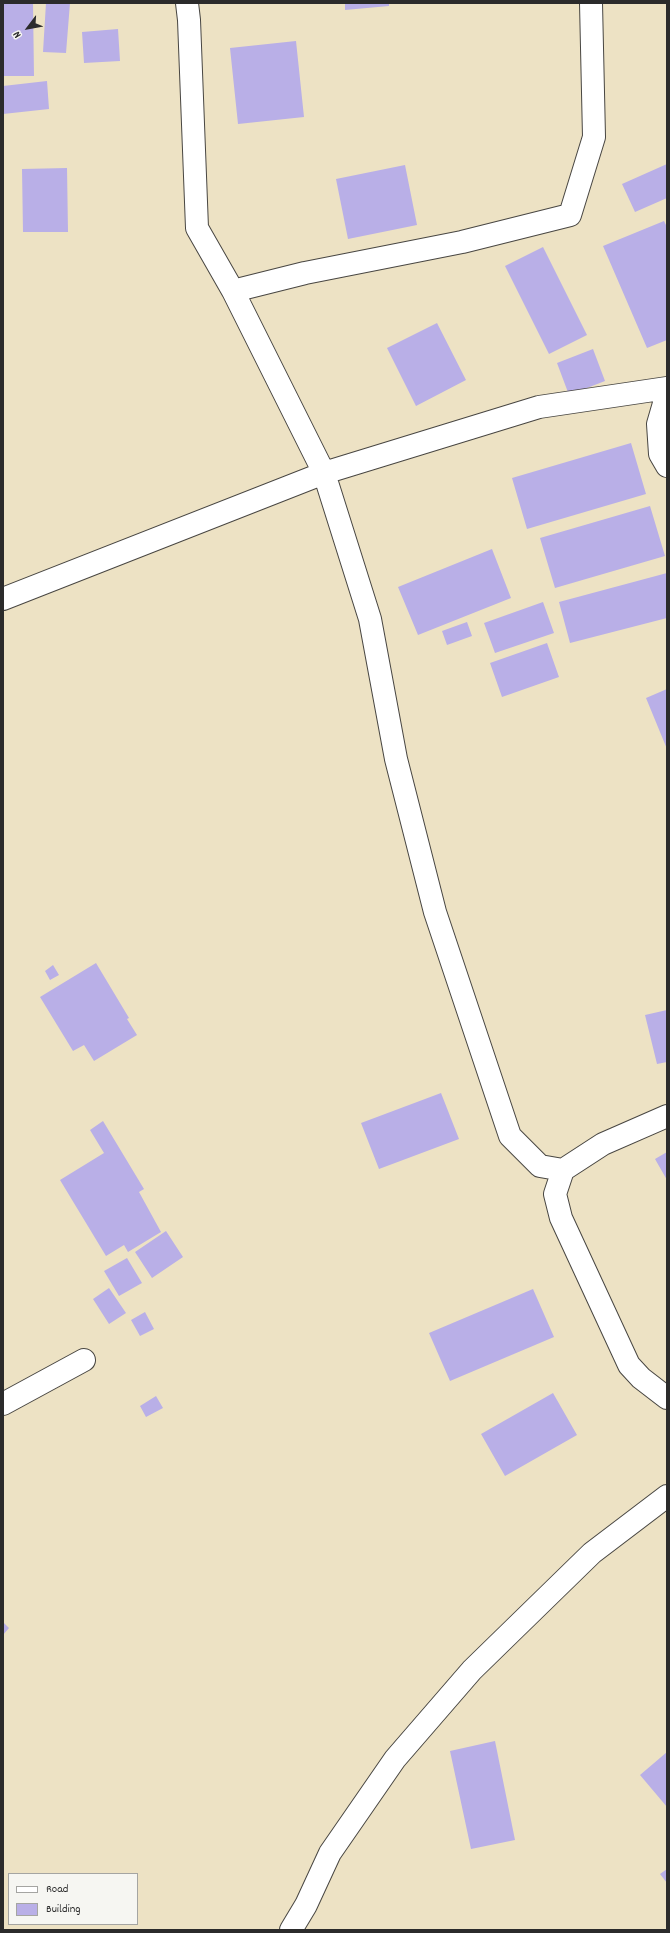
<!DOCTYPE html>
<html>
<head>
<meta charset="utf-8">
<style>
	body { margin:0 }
	#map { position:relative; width:670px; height:1933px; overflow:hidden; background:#ede2c4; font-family:Dekko,sans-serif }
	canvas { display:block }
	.frame { position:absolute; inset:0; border:4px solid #2b2b2b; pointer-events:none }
	.legend { position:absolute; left:8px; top:1873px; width:130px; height:52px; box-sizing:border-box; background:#f6f6f2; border:1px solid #a5a5a2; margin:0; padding:5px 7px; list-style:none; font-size:12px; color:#2b2b2b }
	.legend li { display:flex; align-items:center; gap:8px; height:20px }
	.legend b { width:20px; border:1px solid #a5a5a2 }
	.north { position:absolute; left:8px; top:8px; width:40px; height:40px; -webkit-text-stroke:3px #f6f6f2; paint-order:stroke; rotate:238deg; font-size:11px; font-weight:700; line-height:16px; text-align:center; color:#2b2b2b }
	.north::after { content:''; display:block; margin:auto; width:14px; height:18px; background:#2b2b2b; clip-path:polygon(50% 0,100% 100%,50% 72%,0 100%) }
</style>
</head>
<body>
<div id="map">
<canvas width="670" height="1933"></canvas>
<div class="frame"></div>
<ul class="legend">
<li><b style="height:5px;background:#fff"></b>Road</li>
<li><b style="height:11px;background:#b9afe7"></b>Building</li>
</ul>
<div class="north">N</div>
</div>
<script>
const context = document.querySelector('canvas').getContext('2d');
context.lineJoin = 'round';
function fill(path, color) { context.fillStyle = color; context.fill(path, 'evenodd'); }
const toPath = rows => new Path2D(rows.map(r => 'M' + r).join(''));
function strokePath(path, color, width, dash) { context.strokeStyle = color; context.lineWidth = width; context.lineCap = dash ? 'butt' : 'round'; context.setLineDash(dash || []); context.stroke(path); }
const building = toPath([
	[3,3,33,3,34,76,3,76],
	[46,3,70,3,66,53,43,52],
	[345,3,389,3,389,6,345,10],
	[118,29,120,61,84,63,82,32],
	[296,41,304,117,238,124,230,48],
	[47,81,49,109,3,114,3,86],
	[667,164,667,198,635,212,622,184],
	[405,165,417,225,348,239,336,179],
	[67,168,68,232,23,232,22,169],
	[664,221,667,227,667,340,647,348,603,246],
	[543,247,587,335,549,354,505,266],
	[437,323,466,380,416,406,387,348],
	[593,349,605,381,569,395,557,363],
	[631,443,646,494,527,529,512,478],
	[650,506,665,556,555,588,540,538],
	[492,549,511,598,418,635,398,587],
	[667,573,667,618,570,643,559,602],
	[543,602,554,633,495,653,484,623],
	[467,622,472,636,447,645,442,631],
	[547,643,559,677,502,697,490,663],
	[667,689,667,749,646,698],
	[96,963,129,1018,127,1019,137,1035,94,1061,84,1045,73,1051,40,997],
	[53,965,59,975,50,980,45,971],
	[667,1010,667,1062,657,1064,645,1015],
	[441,1093,459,1139,379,1169,361,1123],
	[103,1121,144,1189,139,1192,161,1232,128,1252,124,1245,106,1256,60,1180,104,1153,90,1130],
	[667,1152,667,1180,655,1159],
	[166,1231,183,1257,152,1278,135,1252],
	[127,1258,142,1283,119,1296,104,1271],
	[109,1288,126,1313,109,1324,93,1299],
	[533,1289,554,1337,450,1381,429,1333],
	[145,1312,154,1329,140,1336,131,1320],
	[553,1393,577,1435,505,1476,481,1434],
	[156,1396,163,1408,146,1417,140,1406],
	[3,1622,9,1628,3,1635],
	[495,1741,515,1840,471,1849,450,1751],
	[667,1752,667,1807,640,1775],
	[667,1869,667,1883,660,1874]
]);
const minor = toPath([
	[187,3,189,20,197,228,233,291,324,473,370,619,396,759,435,912,510,1136,540,1166,563,1170],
	[233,291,305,273,462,242,570,215,594,137,591,3],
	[667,393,658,424,660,454,667,466],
	[3,599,324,473,539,407,667,388],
	[667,1116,603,1144,563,1170,555,1194,561,1218,629,1365,641,1378,667,1398],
	[3,1404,84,1360],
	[291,1930,306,1905,330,1853,395,1759,472,1670,592,1553,667,1496]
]);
fill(building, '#b9afe7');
strokePath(minor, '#484642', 24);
strokePath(minor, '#fff', 22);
</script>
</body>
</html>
